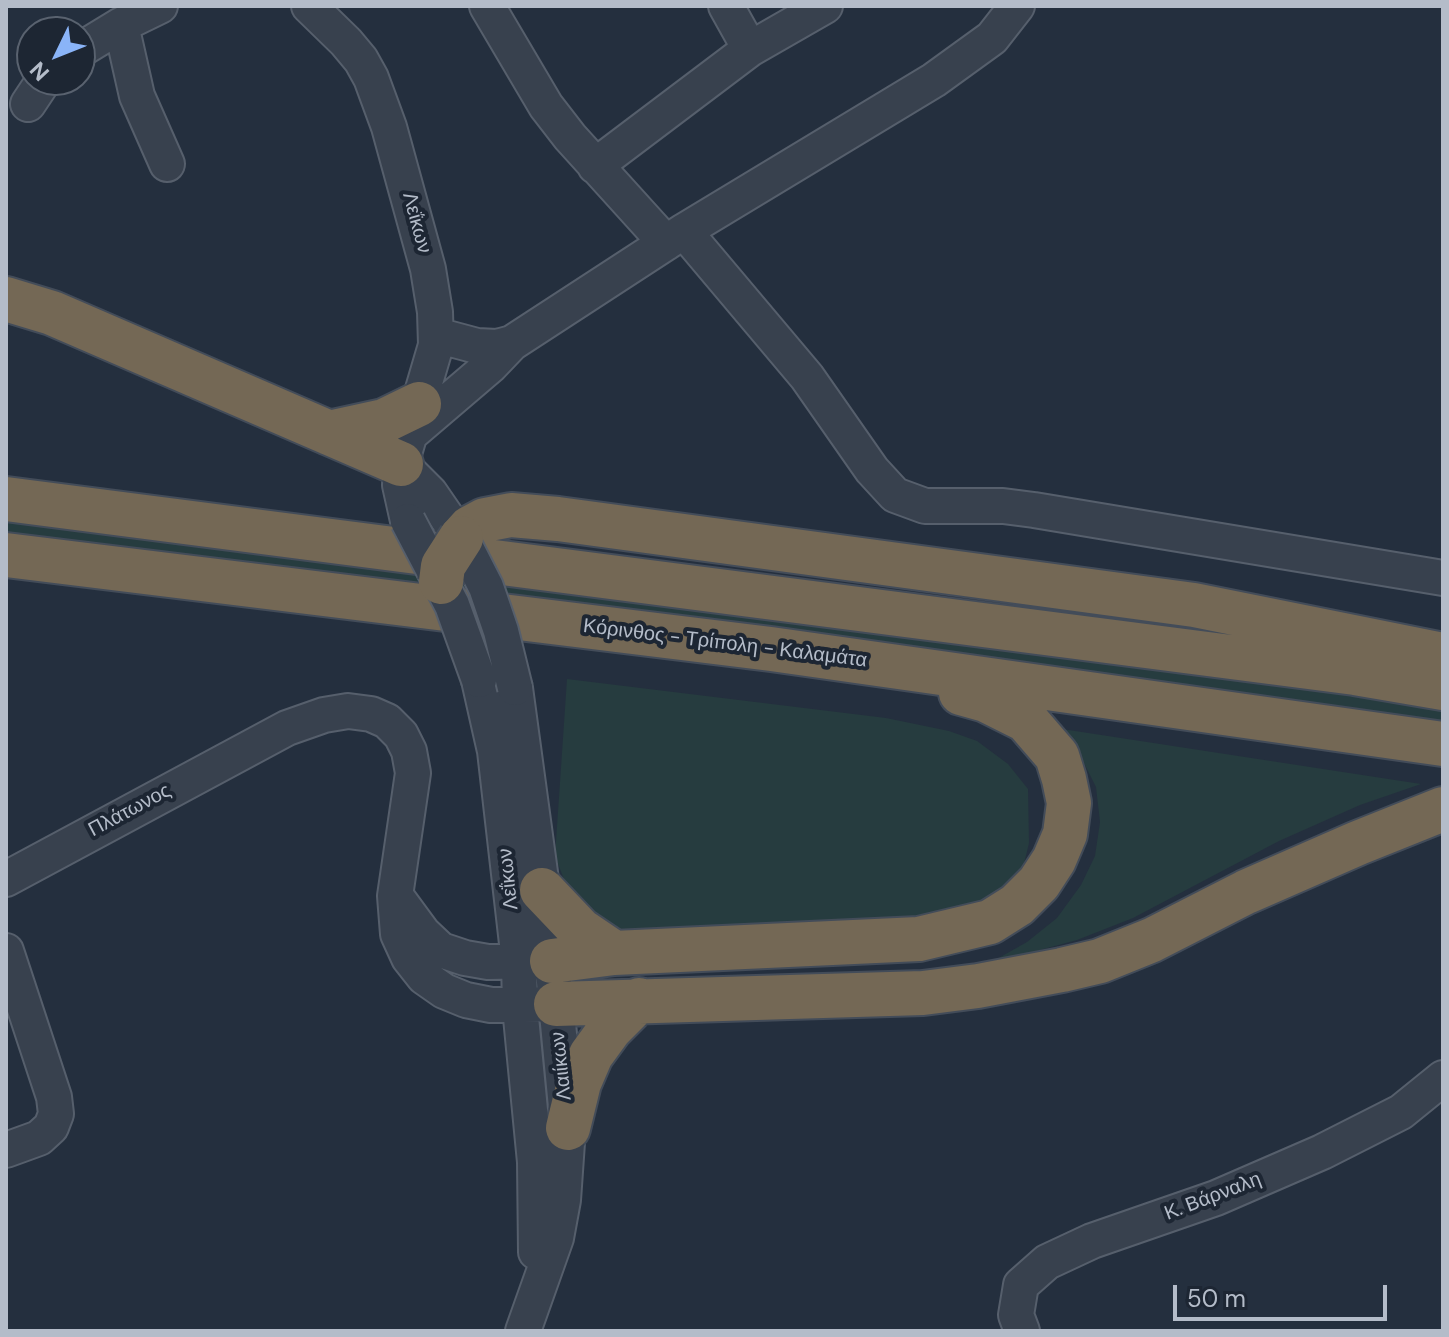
<!DOCTYPE html>
<html>
<head>
<meta charset="utf-8">
<style>
	body { margin:0 }
	#map { position:relative; width:1449px; height:1337px; overflow:hidden; background:#242f3e; font-family:"DM Sans",sans-serif }
	canvas { display:block }
	.frame { position:absolute; inset:0; border:8px solid #b4bcc9; pointer-events:none }
	.north { position:absolute; left:16px; top:16px; width:80px; height:80px; box-sizing:border-box; background:#1d2633; border:2px solid #59626f; border-radius:50%; rotate:227deg; font-size:22px; font-weight:700; line-height:32px; text-align:center; color:#b4bcc9 }
	.north::after { content:''; display:block; margin:auto; width:28px; height:36px; background:#8ab4f8; clip-path:polygon(50% 0,100% 100%,50% 72%,0 100%) }
	.scale { position:absolute; left:1173px; top:1285px; width:214px; height:36px; box-sizing:border-box; border:4px solid #b4bcc9; border-top:0; padding-left:10px; font-size:24px; line-height:28px; white-space:nowrap; color:#b4bcc9; -webkit-text-stroke:6px #1d2633; paint-order:stroke }
</style>
</head>
<body>
<div id="map">
<canvas width="1449" height="1337"></canvas>
<div class="frame"></div>
<div class="north">N</div>
<div class="scale">50 m</div>
</div>
<script>
const context = document.querySelector('canvas').getContext('2d');
context.lineJoin = 'round';
function fill(path, color) { context.fillStyle = color; context.fill(path, 'evenodd'); }
const toPath = rows => new Path2D(rows.map(r => 'M' + r).join(''));
function strokePath(path, color, width, dash) { context.strokeStyle = color; context.lineWidth = width; context.lineCap = dash ? 'butt' : 'round'; context.setLineDash(dash || []); context.stroke(path); }
function write(font, color, halo, rows, align = 'center') {
  context.font = font + ' "DM Sans",sans-serif'; context.lineWidth = 8; context.setLineDash([]); context.textBaseline = 'middle'; context.strokeStyle = halo; context.fillStyle = color; for (const [text, x, y, turn = 0] of rows) {
    context.save(); context.translate(x, y); context.rotate((+turn || 0) * Math.PI / 180); context.textAlign = isNaN(turn) ? turn : align; if (halo) context.strokeText(text, 0, 0); context.fillText(text, 0, 0); context.restore();
  }
}
const green = toPath([
	[6,520,1350,694,1443,708,1443,723,1352,708,6,534],
	[567,679,886,718,949,731,977,741,1008,764,1028,789,1029,843,1023,868,1002,892,946,921,617,934,570,895,555,856],
	[1036,725,1421,784,1360,805,1279,841,1133,918,1077,940,988,964,1027,942,1057,918,1081,885,1095,856,1100,822,1096,787,1081,757]
]);
const minor = toPath([
	[309,6,346,42,361,60,371,78,389,127,428,269,435,312,436,345,401,464,400,485,408,521],
	[487,6,546,106,570,137,666,243],
	[726,6,750,49],
	[121,25,137,96,167,164],
	[80,50,121,25,160,6],
	[28,104,44,80],
	[595,166,750,49,825,6],
	[684,231,807,377,872,470,895,495,925,506,1003,506,1034,510,1443,578],
	[436,335,477,346,497,347,512,343],
	[409,435,491,365,512,343,684,231,934,80,992,38,1017,6],
	[401,464,430,493,461,538],
	[479,680,495,751,519,961,520,1007,535,1162,536,1252],
	[515,688,552,961,568,1128,563,1200,556,1238,523,1331],
	[6,879,287,728,324,715,348,711,371,714,387,721,401,735,409,751,413,773,395,896,398,934,409,958,424,977,444,991,466,1000,491,1005,556,1004],
	[398,899,423,933,441,950,465,958,488,962,540,961],
	[6,951,54,1097,56,1114,51,1127,39,1138,6,1150],
	[1022,1331,1016,1315,1021,1285,1047,1262,1092,1241,1216,1198,1322,1152,1401,1112,1443,1078]
]);
const highway = toPath([
	[6,299,52,313,401,464],
	[329,433,384,421,419,404],
	[6,499,1355,673,1443,688],
	[461,538,470,528,485,520,511,515,558,519,1194,605,1443,655],
	[6,555,771,649,1443,744],
	[542,890,580,930,614,953],
	[552,961,614,953,919,939,990,922,1017,905,1039,883,1054,860,1065,834,1069,803,1064,779,1057,756,1026,720,986,700,961,693],
	[556,1004,923,993,978,986,1062,970,1100,961,1152,940,1246,892,1358,843,1443,809],
	[568,1128,579,1083,591,1055,610,1029,639,1000]
]);
const minorBridge = toPath([
	[408,521,452,605,479,680],
	[461,538,486,587,501,631,515,688]
]);
const highwayBridge = toPath([
	[441,582,443,566,461,538]
]);
const streetNames = [
	["Λεΐκων",416,223,75],
	["Κόρινθος - Τρίπολη - Καλαμάτα",725,644,7],
	["Πλάτωνος",130,811,-28],
	["Λεΐκων",509,879,-96],
	["Λαιίκων",562,1066,-96],
	["Κ. Βάρναλη",1213,1197,-21]
];
fill(green, '#263c3f');
strokePath(minor, '#565f6c', 38);
strokePath(highway, '#434c59', 48);
strokePath(minor, '#38414e', 34);
strokePath(highway, '#746855', 44);
strokePath(minorBridge, '#565f6c', 38, []);
strokePath(highwayBridge, '#434c59', 48, []);
strokePath(minorBridge, '#38414e', 34);
strokePath(highwayBridge, '#746855', 44);
write('20px', '#b4bcc9', '#1d2633', streetNames);
</script>
</body>
</html>
